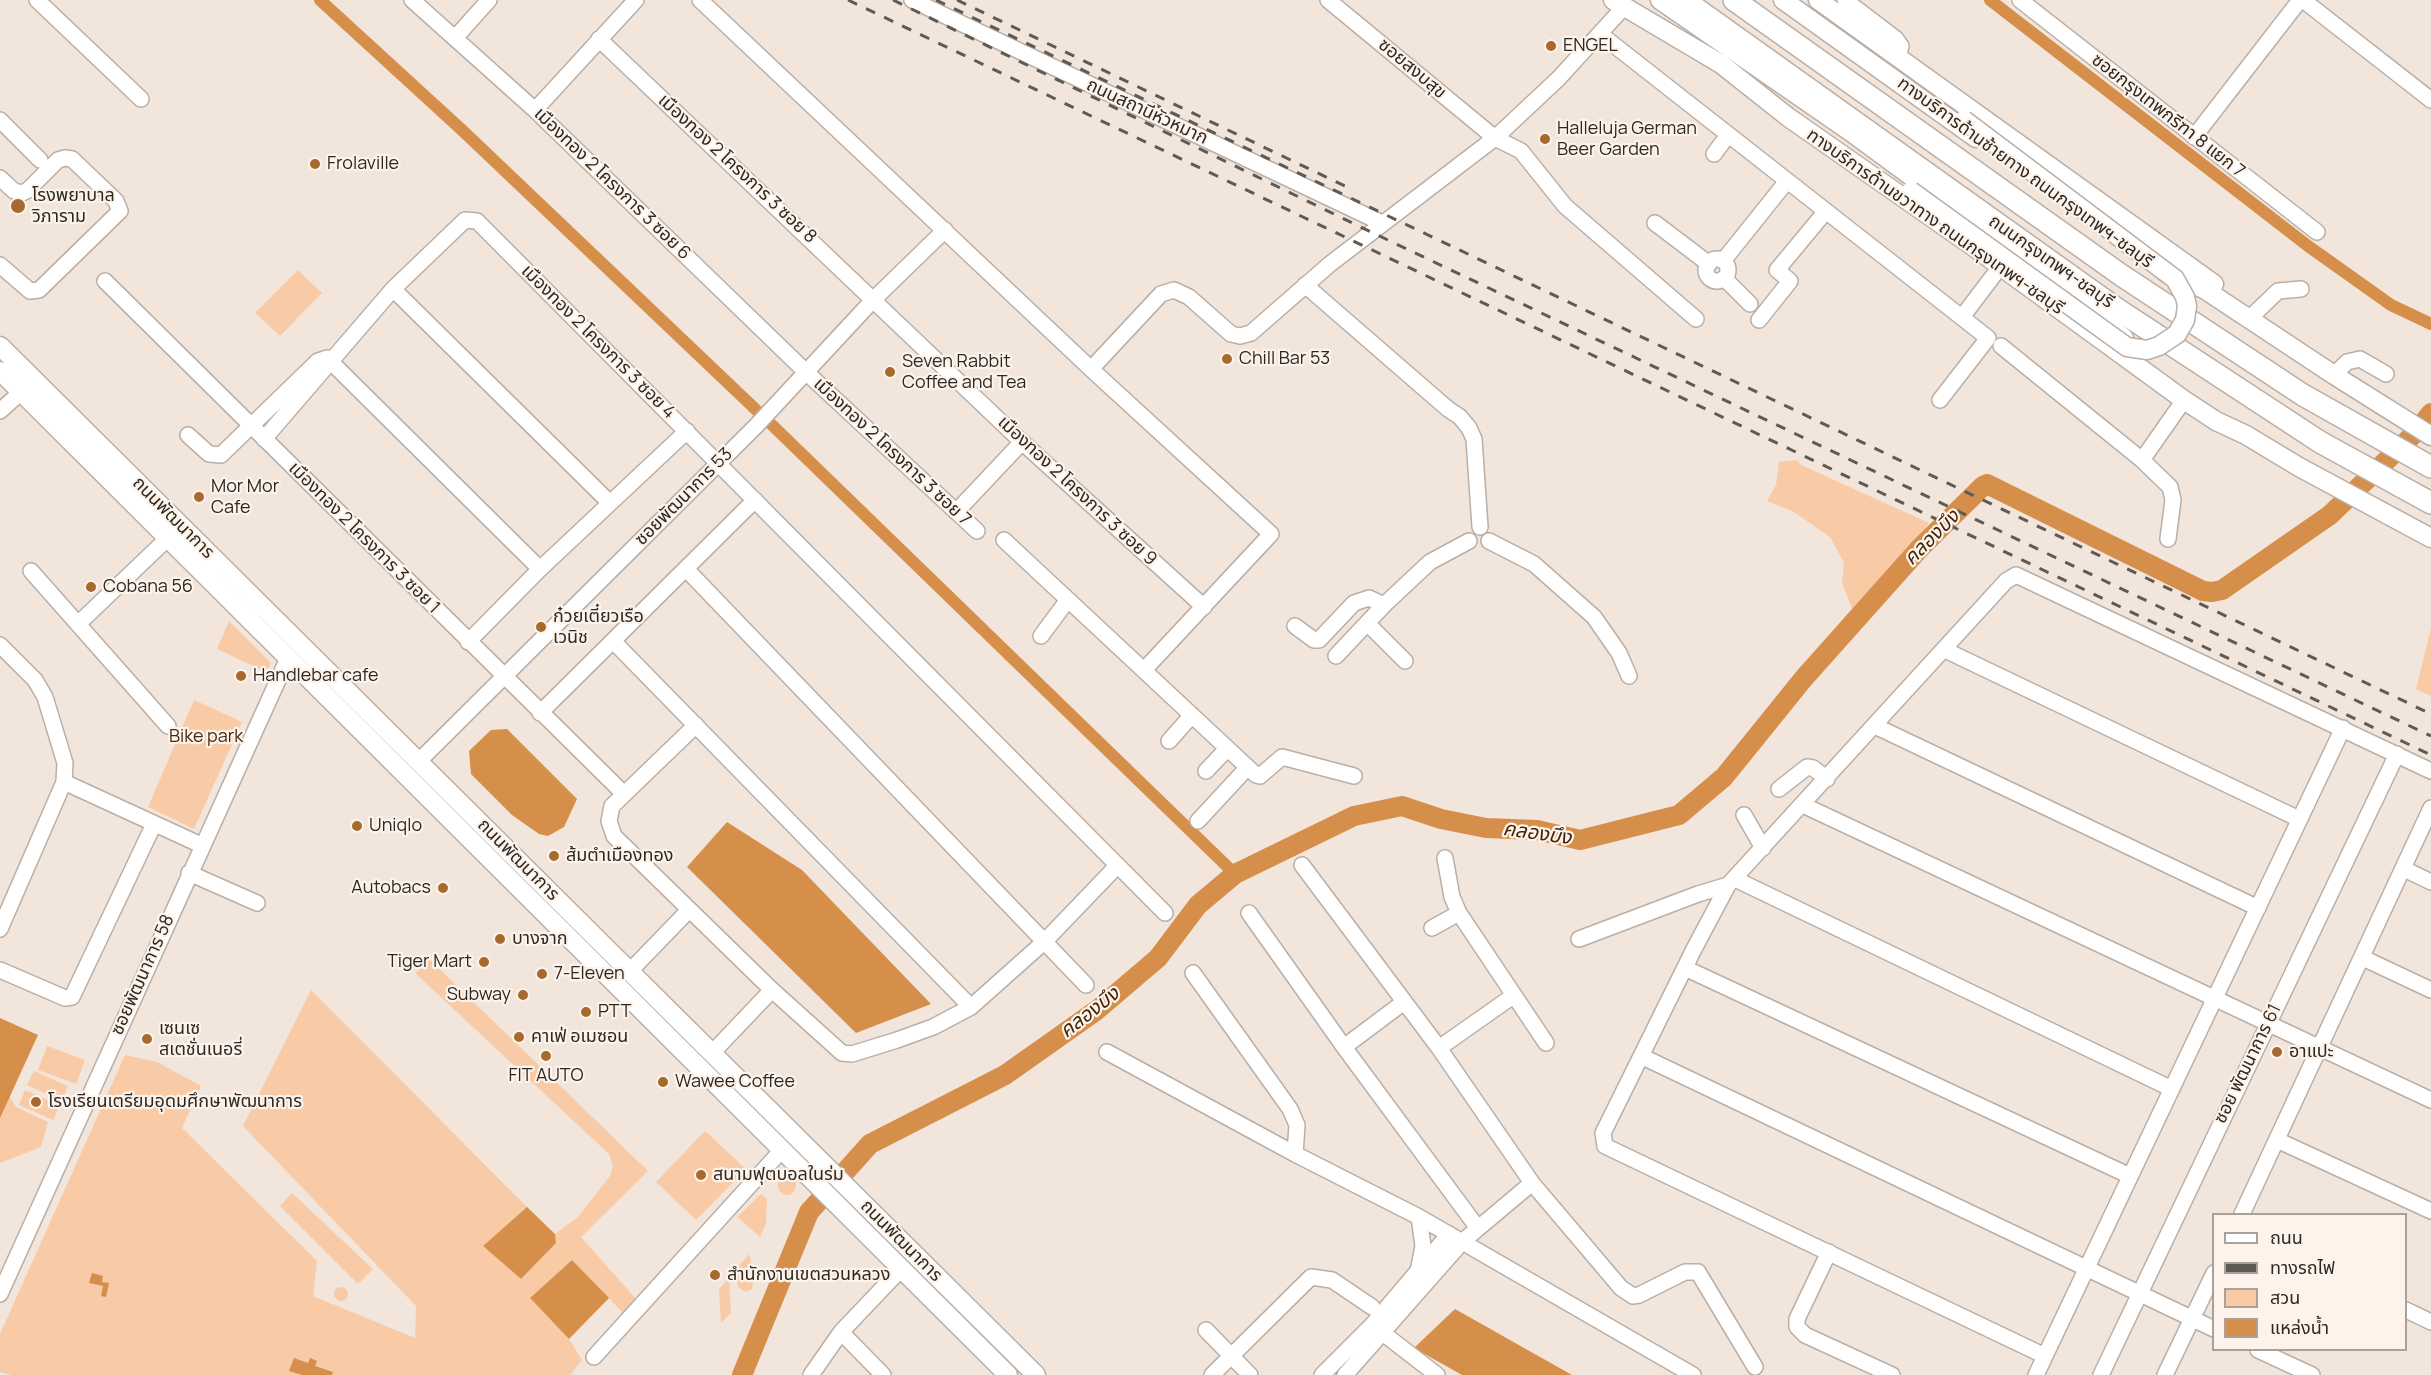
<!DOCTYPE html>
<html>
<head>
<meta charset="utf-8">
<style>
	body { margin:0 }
	#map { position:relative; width:2431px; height:1375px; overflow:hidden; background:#f2e5db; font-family:Manrope,"Noto Sans Thai",sans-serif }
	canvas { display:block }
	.legend { position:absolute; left:2212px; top:1213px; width:195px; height:138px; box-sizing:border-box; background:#fdf3eb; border:2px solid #a9a29b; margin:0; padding:8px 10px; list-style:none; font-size:18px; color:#2c2824 }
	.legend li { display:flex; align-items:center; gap:12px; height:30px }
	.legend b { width:30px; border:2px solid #a9a29b }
</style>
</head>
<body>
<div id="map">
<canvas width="2431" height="1375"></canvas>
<ul class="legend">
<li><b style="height:8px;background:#fff"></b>ถนน</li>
<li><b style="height:8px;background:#605a54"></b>ทางรถไฟ</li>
<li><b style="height:16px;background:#f8cba6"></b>สวน</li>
<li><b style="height:16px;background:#d68e4b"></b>แหล่งน้ำ</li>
</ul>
</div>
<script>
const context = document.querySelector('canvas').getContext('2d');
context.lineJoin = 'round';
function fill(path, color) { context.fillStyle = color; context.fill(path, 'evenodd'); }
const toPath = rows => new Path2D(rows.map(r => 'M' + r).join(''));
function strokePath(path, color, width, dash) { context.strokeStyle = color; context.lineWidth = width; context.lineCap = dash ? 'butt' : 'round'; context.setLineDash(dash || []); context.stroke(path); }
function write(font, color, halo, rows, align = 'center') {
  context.font = font + ' Manrope,"Noto Sans Thai",sans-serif'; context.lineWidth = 4.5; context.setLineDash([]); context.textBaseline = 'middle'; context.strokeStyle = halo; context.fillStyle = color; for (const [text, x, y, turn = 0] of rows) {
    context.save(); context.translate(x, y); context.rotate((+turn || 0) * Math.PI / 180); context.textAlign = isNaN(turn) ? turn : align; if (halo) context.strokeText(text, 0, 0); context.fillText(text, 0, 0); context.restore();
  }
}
const green = toPath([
	[298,270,322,293,280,336,255,313],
	[1797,460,1801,465,1929,523,1856,619,1842,583,1844,563,1830,537,1794,512,1767,501,1776,485,1779,462],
	[229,621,271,663,266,672,217,649],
	[2431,628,2431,696,2416,689],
	[194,700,242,722,194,829,148,807],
	[425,955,648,1171,581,1237,637,1300,624,1314,572,1260,530,1298,569,1339,582,1360,570,1375,12,1375,0,1372,0,1334,125,1055,157,1062,201,1086,182,1128,317,1261,313,1296,415,1338,416,1306,243,1126,311,990,527,1207,483,1246,521,1279,556,1243,555,1234,579,1216,610,1176,613,1166,609,1154,416,974],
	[47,1046,85,1060,76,1084,38,1070],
	[34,1071,68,1086,62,1101,27,1085],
	[25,1090,60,1105,53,1120,19,1105],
	[9,1096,16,1107,48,1122,41,1147,0,1163,0,1116],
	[705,1131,746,1169,696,1220,656,1182],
	'778 1186a9 9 0 1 1 18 0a9 9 0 1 1-18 0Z',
	[292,1193,373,1269,358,1284,280,1206],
	[761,1194,767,1199,766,1223,760,1237,737,1217],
	[749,1254,754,1275,752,1289,746,1292,738,1287,735,1271],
	[729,1278,731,1313,721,1323,719,1289],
	'334 1294a7 7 0 1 1 14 0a7 7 0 1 1-14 0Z'
]);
const water = toPath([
	[507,729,577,799,564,827,548,836,539,834,512,815,471,774,469,751,491,730],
	[727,822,802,870,931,1004,856,1033,687,867],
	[0,1018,38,1035,0,1118],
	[527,1207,555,1234,556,1243,521,1279,483,1246],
	[572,1260,609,1298,569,1339,530,1298],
	[92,1273,103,1276,102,1282,109,1283,106,1297,101,1296,103,1286,89,1283],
	[1455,1309,1572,1375,1462,1375,1414,1348],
	[294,1358,308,1363,310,1358,317,1361,315,1366,333,1372,332,1375,302,1375,289,1371]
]);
const canal = toPath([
	[320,0,463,131,771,424,1235,874],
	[1990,0,2308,246,2391,305,2431,324]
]);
const river = toPath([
	[742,1375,809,1212,870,1144,1005,1075,1097,1010,1158,958,1198,905,1235,874,1354,816,1402,806,1441,819,1486,828,1537,830,1580,840,1679,815,1724,777,1804,678,1920,548,1983,486,1987,484,2203,591,2212,592,2222,590,2330,515,2415,433,2431,413]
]);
const minor = toPath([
	[37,0,141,99],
	[412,0,535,110,807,373,977,531],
	[700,0,1091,369,1271,534,1144,670],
	[912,0,1382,223],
	[1328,0,1495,138,1521,151,1565,206,1696,319],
	[1845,0,1896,39,1901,46,1898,57],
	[2020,0,2317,232],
	[2303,0,2431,100],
	[1600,34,1988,338,1940,400],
	[455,38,489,0],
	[599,39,1022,442,1204,607],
	[535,110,636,0],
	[0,120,40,160],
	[2194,137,2300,0],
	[1714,154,1728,135],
	[0,178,14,191,22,193,28,190,58,160,65,158,72,159,116,201,120,211,39,290,30,291,0,265],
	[1655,223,1709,264],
	'1706 270a11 11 0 1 1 22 0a11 11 0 1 1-22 0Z',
	[1723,261,1787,181],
	[1724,278,1750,304],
	[105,281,623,793],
	[1305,285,1448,409,1460,417,1469,428,1474,439,1480,527],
	[393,289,609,502],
	[2254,314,2278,291,2301,289],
	[1962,317,2000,267],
	[1759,320,1790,281,1777,270,1826,211],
	[2001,346,2142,460,2170,487,2173,500,2168,539],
	[1091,369,1161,294,1174,290,1189,297,1231,334,1240,336,1251,333,1330,264,1495,138,1558,79,1624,7],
	[2334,375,2347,362,2360,359,2386,374],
	[0,411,21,392],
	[188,435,209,454,221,455,318,361,327,358,540,569],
	[264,439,393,289,465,220,477,221,1165,913],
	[2142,460,2184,400],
	[956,512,1022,442],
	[1004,540,1256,775,1260,776,1282,757,1354,776],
	[1489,541,1534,564,1594,617,1619,653,1629,676],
	[687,570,1086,985],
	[31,571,168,726],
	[1367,623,1405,661],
	[78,624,168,538],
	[1295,626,1314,640,1319,640,1354,603,1369,598,1384,605,1430,562,1469,541],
	[1041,636,1067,601],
	[468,642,540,569,687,431],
	[614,642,971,1007],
	[0,645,35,680,45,697,65,763,64,782,201,845],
	[1945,650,2299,819],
	[1336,656,1384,605],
	[540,713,755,500],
	[696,725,612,806,609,821,614,836,772,990,842,1053,852,1054,897,1040,933,1027,971,1007,1044,942,1117,866],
	[1875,726,2258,908],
	[1169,741,1192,715],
	[419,761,756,426,874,299,945,230],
	[1206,771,1227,749],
	[1779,789,1807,767,1813,768,1827,779],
	[1803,805,2431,1100],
	[1744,815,1763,848],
	[1198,821,1247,768],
	[1445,858,1452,897,1459,913,1546,1043],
	[1302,865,1439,1048,1532,1183,1621,1288,1633,1296,1639,1295,1685,1272,1698,1272,1755,1367],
	[2404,869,2431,882],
	[189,873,257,903],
	[1735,879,2172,1089],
	[1249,913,1344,1047,1477,1227],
	[1432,928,1459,913],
	[0,929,64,782],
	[1579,939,1698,894,1728,885],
	[2363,958,2431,990],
	[1685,968,2130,1176],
	[0,970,65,998,72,997,154,824],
	[630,971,689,910],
	[1193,973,1290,1109,1297,1125,1295,1154],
	[1344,1047,1404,1002],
	[1439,1048,1513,996],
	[1107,1052,1295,1154,1419,1217,1693,1375],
	[712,1053,772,990],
	[1643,1057,2214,1329],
	[2277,1140,2431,1211],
	[2242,1214,2431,808],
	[1419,1217,1423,1246,1419,1267],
	[1829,1252,1797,1319,1797,1327,1805,1335,1892,1375],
	[0,1294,288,658],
	[2406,1310,2431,1322],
	[1375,1327,1437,1375],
	[1206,1330,1250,1375],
	[841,1332,883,1375],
	[2258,1350,2312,1375],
	[2045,1356,1605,1146,1603,1133,1694,949,1728,885,2006,581,2016,575,2431,771],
	[594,1357,781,1151],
	[811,1375,841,1332,901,1269],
	[1212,1375,1311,1277,1332,1280,1372,1307],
	[1322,1375,1372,1325,1449,1234],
	[1345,1375,1463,1241,1532,1183],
	[2036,1375,2343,728],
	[2101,1375,2397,754],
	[2165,1375,2214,1273]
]);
const major = toPath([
	[1613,0,1721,64,1788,117,1974,247,2184,400,2216,421,2246,435,2299,467,2431,538],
	[1660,0,1851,132,2085,304,2124,338],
	[1783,0,1976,138],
	[1818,0,2214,284],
	[2165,272,2204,289,2334,375,2431,436],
	[0,346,1036,1375],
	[0,371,1008,1375]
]);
const highway = toPath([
	[1684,0,2117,309,2320,442,2431,503],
	[1734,0,2121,275,2303,395,2431,467]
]);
const rail = toPath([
	[848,0,2431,755],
	[893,0,1371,232,2431,736],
	[936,0,2431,714],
	[957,0,1349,188]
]);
const majorBridge = toPath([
	[1911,191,2127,347,2147,350,2159,346,2177,334,2185,320,2187,306,2185,297,2175,279,1964,120]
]);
const markers = [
	[1551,46,6,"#a7692e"],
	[1545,139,6,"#a7692e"],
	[315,164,6,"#a7692e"],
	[18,206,8,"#a7692e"],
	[1227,359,6,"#a7692e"],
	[890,372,6,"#a7692e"],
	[199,497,6,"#a7692e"],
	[91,587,6,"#a7692e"],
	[541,627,6,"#a7692e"],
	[241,676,6,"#a7692e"],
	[357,826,6,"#a7692e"],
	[554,856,6,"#a7692e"],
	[443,888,6,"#a7692e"],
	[500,939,6,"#a7692e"],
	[484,962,6,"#a7692e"],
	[542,974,6,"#a7692e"],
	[523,995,6,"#a7692e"],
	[586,1012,6,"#a7692e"],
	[519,1037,6,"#a7692e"],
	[147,1039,6,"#a7692e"],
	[2277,1052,6,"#a7692e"],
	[546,1056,6,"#a7692e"],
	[663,1082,6,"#a7692e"],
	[36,1102,6,"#a7692e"],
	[701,1175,6,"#a7692e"],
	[715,1275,6,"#a7692e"]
];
const poiNames = [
	["ENGEL",1563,46],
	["Halleluja German",1557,129],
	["Beer Garden",1557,150],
	["Frolaville",327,164],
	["โรงพยาบาล",32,196],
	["วิภาราม",32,217],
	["Chill Bar 53",1239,359],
	["Seven Rabbit",902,362],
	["Coffee and Tea",902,383],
	["Mor Mor",211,487],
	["Cafe",211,508],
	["Cobana 56",103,587],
	["ก๋วยเตี๋ยวเรือ",553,617],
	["เวนิช",553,638],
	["Handlebar cafe",253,676],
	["Uniqlo",369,826],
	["ส้มตำเมืองทอง",566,856],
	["Autobacs",431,888,"right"],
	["บางจาก",512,939],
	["Tiger Mart",472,962,"right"],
	["7-Eleven",554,974],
	["Subway",511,995,"right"],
	["PTT",598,1012],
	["เซนเซ",159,1029],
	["สเตชั่นเนอรี่",159,1050],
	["คาเฟ่ อเมซอน",531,1037],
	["อาแปะ",2289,1052],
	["FIT AUTO",546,1076,"center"],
	["Wawee Coffee",675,1082],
	["โรงเรียนเตรียมอุดมศึกษาพัฒนาการ",48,1102],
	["สนามฟุตบอลในร่ม",713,1175],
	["สำนักงานเขตสวนหลวง",727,1275]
];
const streetNames = [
	["ซอยสงบสุข",1412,69,40],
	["ถนนสถานีหัวหมาก",1147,112,25],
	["ซอยกรุงเทพกรีฑา 8 แยก 7",2168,116,38],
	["เมืองทอง 2 โครงการ 3 ซอย 8",737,169,43],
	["ทางบริการด้านซ้ายทาง ถนนกรุงเทพฯ-ชลบุรี",2025,173,36],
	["เมืองทอง 2 โครงการ 3 ซอย 6",612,184,44],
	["ทางบริการด้านขวาทาง ถนนกรุงเทพฯ-ชลบุรี",1935,222,35],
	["ถนนกรุงเทพฯ-ชลบุรี",2051,262,35],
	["เมืองทอง 2 โครงการ 3 ซอย 4",598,342,45],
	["เมืองทอง 2 โครงการ 3 ซอย 7",892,452,43],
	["เมืองทอง 2 โครงการ 3 ซอย 9",1077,491,43],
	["ซอยพัฒนาการ 53",684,497,-45],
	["ถนนพัฒนาการ",173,518,45],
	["เมืองทอง 2 โครงการ 3 ซอย 1",364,538,45],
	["ถนนพัฒนาการ",518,860,45],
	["ซอยพัฒนาการ 58",143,975,-66],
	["ซอย พัฒนาการ 61",2248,1064,-64],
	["ถนนพัฒนาการ",901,1241,45]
];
const parkNames = [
	["Bike park",206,737]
];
const waterNames = [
	["คลองบึง",1932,538,-45],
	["คลองบึง",1537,834,8],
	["คลองบึง",1090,1013,-38]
];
fill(green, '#f8cba6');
fill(water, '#d68e4b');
strokePath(canal, '#d68e4b', 12);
strokePath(river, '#d68e4b', 20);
strokePath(minor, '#baaea5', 18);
strokePath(major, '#baaea5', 21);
strokePath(highway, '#baaea5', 24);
strokePath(minor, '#fff', 15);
strokePath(major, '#fff', 18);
strokePath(highway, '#fff', 21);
strokePath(rail, '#605a54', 3, [10, 10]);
strokePath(majorBridge, '#baaea5', 21, []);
strokePath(majorBridge, '#fff', 18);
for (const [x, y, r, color] of markers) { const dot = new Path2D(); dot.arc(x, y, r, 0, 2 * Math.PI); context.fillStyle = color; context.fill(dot); strokePath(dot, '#fdf3eb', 2); }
write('18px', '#2c2824', '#fdf3eb', poiNames, 'left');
write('18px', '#2c2824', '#fdf3eb', streetNames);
write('18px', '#472a0d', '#fdf3eb', parkNames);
write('italic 20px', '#412407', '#fdf3eb', waterNames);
</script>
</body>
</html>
